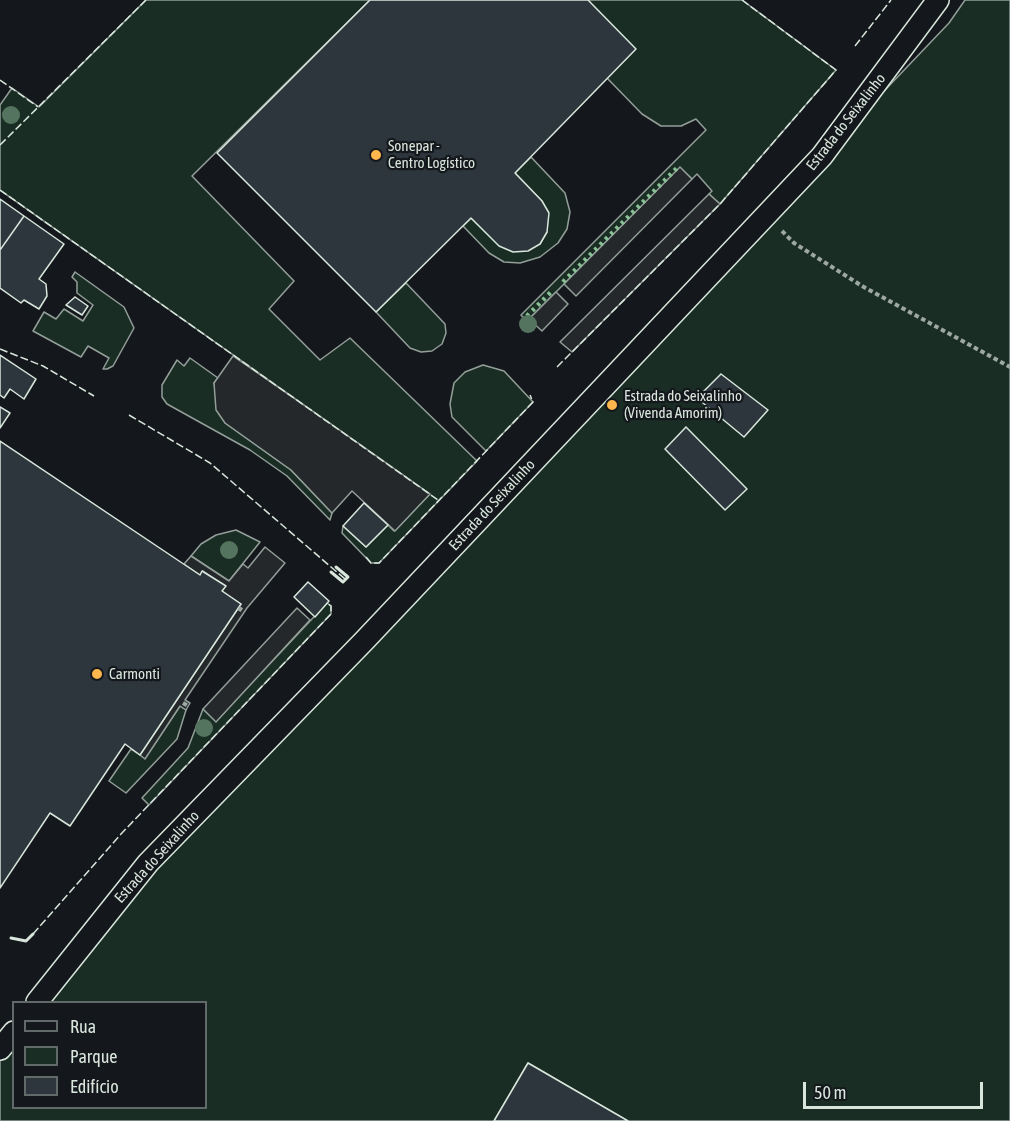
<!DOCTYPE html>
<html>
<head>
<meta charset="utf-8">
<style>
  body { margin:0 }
  #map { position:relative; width:1010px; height:1121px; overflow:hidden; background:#14181c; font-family:"Asap Condensed",sans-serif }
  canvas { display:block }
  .legend { position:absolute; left:12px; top:1001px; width:195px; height:108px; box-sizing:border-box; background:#14181c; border:2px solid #626a69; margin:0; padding:8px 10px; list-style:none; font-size:18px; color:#d8e6dc }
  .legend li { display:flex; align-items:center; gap:12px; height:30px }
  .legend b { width:30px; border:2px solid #626a69 }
  .scale { position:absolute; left:803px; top:1082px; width:180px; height:27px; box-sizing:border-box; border:3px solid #d8e6dc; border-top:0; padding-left:8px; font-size:18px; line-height:21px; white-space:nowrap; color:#d8e6dc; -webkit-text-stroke:4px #14181c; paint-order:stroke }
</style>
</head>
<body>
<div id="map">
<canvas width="1010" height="1121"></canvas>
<ul class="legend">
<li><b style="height:8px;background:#14181c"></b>Rua</li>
<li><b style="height:16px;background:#1a2d24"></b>Parque</li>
<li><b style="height:16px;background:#2c363c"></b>Edifício</li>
</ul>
<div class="scale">50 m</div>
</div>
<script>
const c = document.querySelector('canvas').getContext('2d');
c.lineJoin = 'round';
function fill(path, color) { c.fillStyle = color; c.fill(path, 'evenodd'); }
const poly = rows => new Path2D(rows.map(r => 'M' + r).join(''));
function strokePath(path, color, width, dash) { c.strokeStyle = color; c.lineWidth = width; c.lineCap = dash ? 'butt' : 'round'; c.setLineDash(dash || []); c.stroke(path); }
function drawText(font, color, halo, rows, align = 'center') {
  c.font = font + ' "Asap Condensed",sans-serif'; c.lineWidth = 4.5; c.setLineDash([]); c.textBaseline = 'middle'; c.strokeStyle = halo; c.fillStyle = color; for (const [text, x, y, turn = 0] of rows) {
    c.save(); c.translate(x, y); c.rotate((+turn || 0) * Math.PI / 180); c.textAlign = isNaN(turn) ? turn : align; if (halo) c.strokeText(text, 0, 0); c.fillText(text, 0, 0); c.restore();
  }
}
const green = poly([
  [146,0,370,0,192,176,294,281,269,309,320,360,350,338,477,461,379,563,371,563,342,533,343,526,366,547,388,525,394,531,430,494,0,190,0,105,12,88,39,107,146,0],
  [588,0,742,0,836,70,720,204,709,194,712,191,697,174,692,179,680,168,530,318,532,325,526,328,524,324,526,321,521,315,706,130,696,119,681,126,661,126,642,114,607,78,588,0],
  [965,0,1010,0,1010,1121,628,1121,528,1063,494,1121,0,1121,0,1049,13,1032,14,1108,206,1108,206,1002,37,1002,148,863,949,23,965,0],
  [531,157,565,193,570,212,567,229,558,243,540,257,520,263,504,262,489,253,463,226,471,218,499,245,540,244,547,232,548,213,542,201,515,173,531,157],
  [75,272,124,307,134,328,113,366,107,369,103,369,109,358,88,346,81,357,33,331,44,312,56,319,64,309,83,321,93,305,77,293,77,282,72,277,75,272],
  [406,283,445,324,446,333,442,344,432,351,421,352,410,348,376,312,406,283],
  [190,358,218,378,214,383,225,423,291,470,332,513,330,520,287,476,250,450,167,404,162,397,162,385,177,360,184,366,190,358],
  [483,365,504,371,533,402,486,451,452,417,450,404,454,383,465,372,483,365],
  [236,530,260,542,229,581,191,556,201,544,216,535,236,530],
  [327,603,331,606,331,614,149,805,142,798,188,748,203,709,216,721,327,603],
  [180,706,186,710,177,739,126,793,109,781,131,749,145,758,180,706]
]);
fill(green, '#1a2d24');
strokePath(green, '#939e99', 1.5);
const parking = poly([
  [680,167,692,179,576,296,564,284,680,167],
  [709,194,720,204,572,352,560,342,709,194],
  [556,292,568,304,542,331,529,319,556,292],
  [233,356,331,424,430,494,395,531,352,491,332,513,291,470,225,423,216,410,214,383,233,356],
  [265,547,285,563,247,608,185,700,190,703,186,710,180,706,145,759,140,755,241,604,222,591,225,586,203,571,200,575,184,564,191,556,229,581,243,564,248,568,265,547],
  [297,608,310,620,216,722,203,709,297,608]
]);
fill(parking, '#24282b');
strokePath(parking, '#939e99', 1.5);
const building = poly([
  [370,0,588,0,636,49,515,173,542,201,549,213,547,232,540,244,528,251,513,252,499,246,471,218,376,312,217,153,370,0],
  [0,199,24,216,0,250,0,199],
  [24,216,64,244,39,279,46,284,47,296,39,309,24,300,21,303,0,288,0,250,24,216],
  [75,297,88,306,82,315,66,305,75,297],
  [0,355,36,379,24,399,10,389,4,398,0,395,0,355],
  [721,374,768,410,744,437,697,398,721,374],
  [0,407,10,413,0,428,0,407],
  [686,427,747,489,725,510,665,449,686,427],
  [0,441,200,575,202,571,226,586,222,591,241,604,140,755,125,744,70,826,50,813,0,888,0,441],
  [364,503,388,525,366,547,343,526,364,503],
  [308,582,329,601,315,617,294,597,308,582],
  [528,1063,628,1121,494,1121,528,1063]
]);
fill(building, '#2c363c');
strokePath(building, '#d8e6dc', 1.5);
const street = poly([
  [37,1002,148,863,364,641,822,156,938,0],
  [0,1049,14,1032]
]);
strokePath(street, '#d8e6dc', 24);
strokePath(poly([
  [782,231,794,243,862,286,1010,367],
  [239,611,243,605],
  [183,703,188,706]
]), '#9da8a2', 4, [4.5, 3]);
strokePath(street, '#14181c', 21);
strokePath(poly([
  [563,282,679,166],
  [527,316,553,290]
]), '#8ac095', 4.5, [3, 4.5]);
strokePath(poly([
  [855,46,891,0],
  [0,80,38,107],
  [0,145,146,0],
  [0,190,438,500],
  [0,349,43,366,94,396],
  [557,367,720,204,836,70,742,0],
  [129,415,210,463,345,579],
  [366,557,371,563,379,563,533,402,530,395],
  [33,934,121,834,331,614,331,606,327,603]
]), '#d8e6dc', 1.5, [8, 3]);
strokePath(poly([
  [331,572,343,582,348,577,336,567],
  [11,938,26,941,33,934]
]), '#d8e6dc', 3);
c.fillStyle = '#55745f';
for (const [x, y] of [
  [11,115],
  [528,324],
  [229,550],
  [204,728]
]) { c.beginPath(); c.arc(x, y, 9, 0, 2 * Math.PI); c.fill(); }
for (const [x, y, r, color] of [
  [376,155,6,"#ffb74d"],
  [612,405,6,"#ffb74d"],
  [97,674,6,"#ffb74d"]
]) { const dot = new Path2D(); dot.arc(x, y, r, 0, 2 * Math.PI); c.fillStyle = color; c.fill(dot); strokePath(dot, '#14181c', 2); }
drawText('15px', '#d8e6dc', '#14181c', [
  ["Estrada do Seixalinho",846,122,-52],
  ["Estrada do Seixalinho",492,505,-47],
  ["Estrada do Seixalinho",157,857,-48]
]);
drawText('15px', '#d8e6dc', '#14181c', [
  ["Sonepar -",388,146],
  ["Centro Logístico",388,163],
  ["Estrada do Seixalinho",624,396],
  ["(Vivenda Amorim)",624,413],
  ["Carmonti",109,674]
], 'left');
</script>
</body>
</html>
